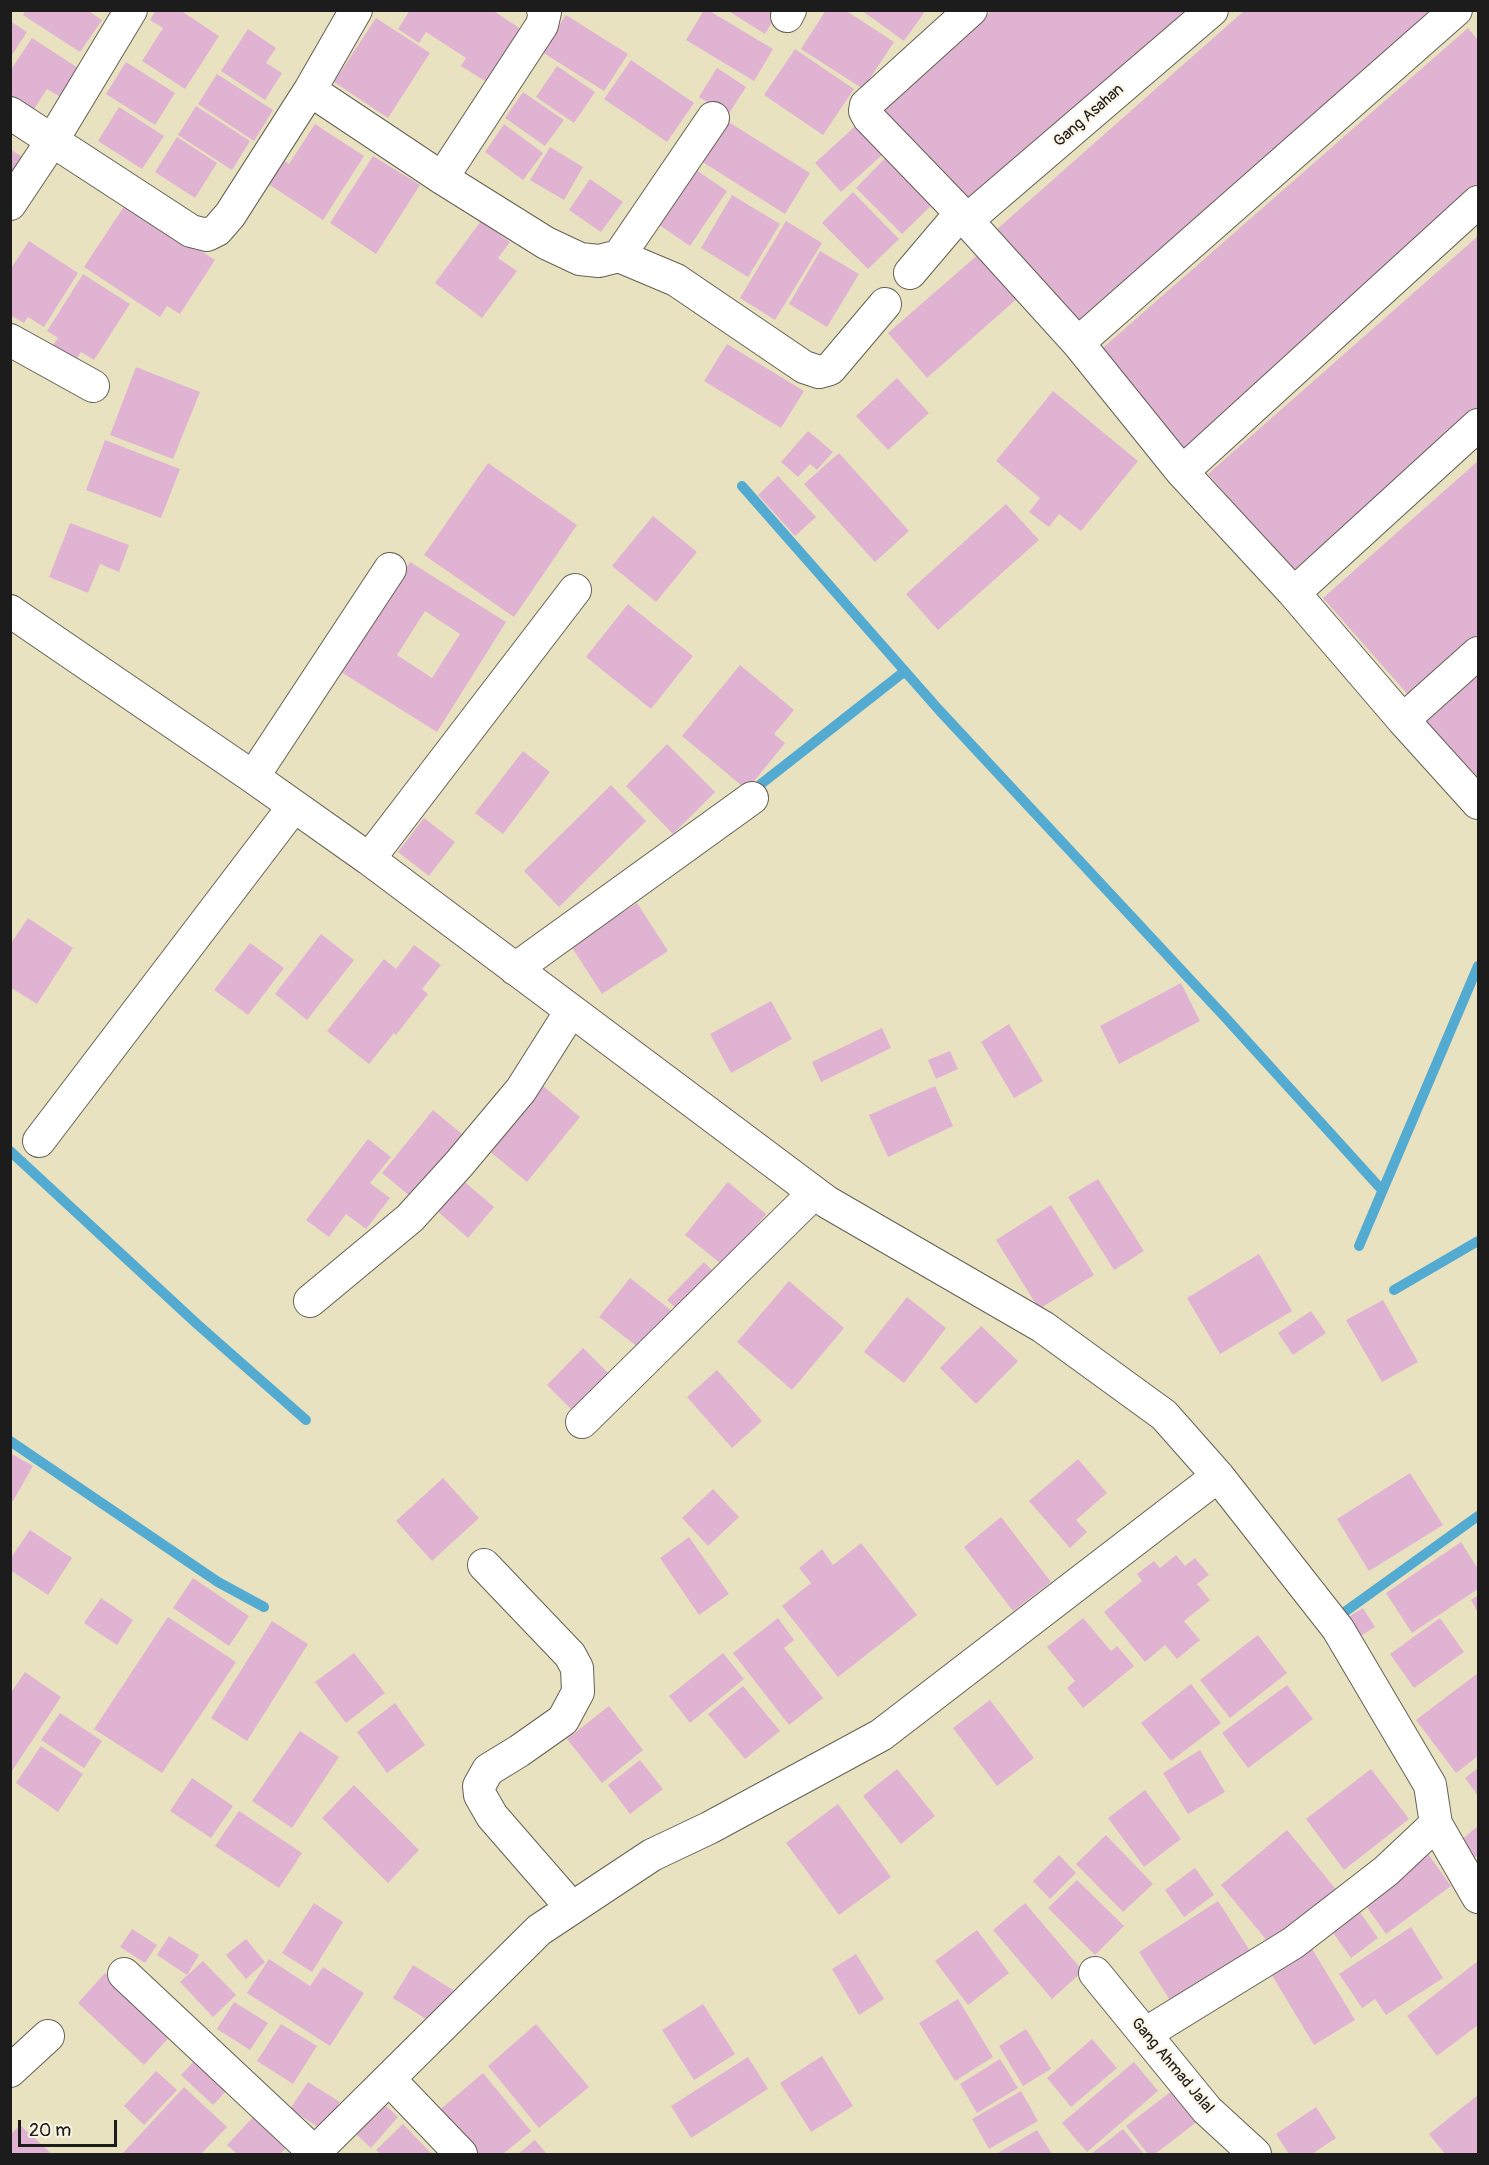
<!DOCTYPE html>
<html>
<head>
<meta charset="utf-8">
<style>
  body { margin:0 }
  #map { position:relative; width:1489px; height:2165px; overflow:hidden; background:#e9e2c0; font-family:Pangolin,sans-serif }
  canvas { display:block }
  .frame { position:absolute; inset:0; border:12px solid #1c1c1c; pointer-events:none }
  .scale { position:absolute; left:18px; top:2120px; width:99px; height:27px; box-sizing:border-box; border:3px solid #1c1c1c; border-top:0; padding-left:8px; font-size:18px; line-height:21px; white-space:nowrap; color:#1c1c1c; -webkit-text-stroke:4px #fcf5e5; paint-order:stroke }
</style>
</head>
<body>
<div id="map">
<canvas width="1489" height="2165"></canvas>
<div class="frame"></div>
<div class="scale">20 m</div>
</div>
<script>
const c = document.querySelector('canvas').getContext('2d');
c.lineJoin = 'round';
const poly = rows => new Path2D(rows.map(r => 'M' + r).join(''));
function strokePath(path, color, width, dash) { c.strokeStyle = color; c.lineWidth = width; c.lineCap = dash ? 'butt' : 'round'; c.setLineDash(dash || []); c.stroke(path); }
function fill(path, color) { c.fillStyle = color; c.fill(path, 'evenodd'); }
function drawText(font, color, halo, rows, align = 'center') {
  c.font = font + ' Pangolin,sans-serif'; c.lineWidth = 4.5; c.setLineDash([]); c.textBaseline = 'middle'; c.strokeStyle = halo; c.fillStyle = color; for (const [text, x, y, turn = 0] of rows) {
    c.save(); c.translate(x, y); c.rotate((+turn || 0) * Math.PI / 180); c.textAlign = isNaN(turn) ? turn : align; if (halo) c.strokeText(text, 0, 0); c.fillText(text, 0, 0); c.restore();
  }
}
strokePath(poly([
  [742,486,939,710,1224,1016,1382,1190],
  [761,784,905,671],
  [10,1151,197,1324,306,1420],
  [1359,1246,1478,966],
  [1394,1290,1478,1241],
  [10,1441,218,1582,264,1607],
  [1339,1616,1478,1516]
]), '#54abd1', 10);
fill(poly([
  [26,10,87,10,102,20,80,52,23,15],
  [156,10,180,10,219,36,185,89,142,61,163,28,150,20],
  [410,10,492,10,527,33,493,86,461,66,466,58,426,32,419,43,398,29],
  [704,10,708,10,773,49,754,81,686,40],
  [727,10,779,10,765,34],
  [826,10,845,10,894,42,863,89,801,49],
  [861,10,926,10,904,41],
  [993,10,1190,10,968,206,882,108],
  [1245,10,1443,10,1082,328,996,230],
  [566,15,628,54,604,91,542,52],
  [376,18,430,53,388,118,334,82],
  [10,21,27,32,10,58],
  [1468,28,1478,40,1478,192,1184,451,1097,353],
  [248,29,276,48,266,63,282,73,265,100,221,71],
  [32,38,81,70,62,98,47,89,34,109,10,94,10,71],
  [795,49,854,89,823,135,764,95],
  [631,60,694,103,667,142,604,99],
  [126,62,175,93,155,125,106,94],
  [557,66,595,92,574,123,536,97],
  [717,68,746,87,728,115,699,97],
  [217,74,273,110,254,141,198,104],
  [523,92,564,120,545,146,505,118],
  [196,106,250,141,232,170,178,135],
  [119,107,164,136,142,169,98,141],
  [864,118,891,147,841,192,815,163],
  [727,121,810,173,785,214,701,161],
  [315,124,364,156,323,220,264,181,279,157,289,164],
  [504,124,543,153,523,180,485,152],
  [177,137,217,163,195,198,155,172],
  [550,147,583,167,564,200,530,180],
  [10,149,24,158,10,178],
  [891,152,938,199,902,234,856,188],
  [373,156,420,185,376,254,330,223],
  [689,165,727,191,690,246,652,220],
  [590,179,623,202,601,232,569,210],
  [853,192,899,239,868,269,822,223],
  [732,195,780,224,748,277,701,248],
  [127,202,215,260,180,314,167,306,160,317,84,267],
  [481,221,510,242,498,258,517,271,482,318,435,283],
  [786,221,822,243,775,320,740,298],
  [1478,236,1478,410,1294,572,1208,474],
  [29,241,78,273,44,327,28,317,24,323,10,315,10,270],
  [820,251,859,274,827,327,789,304],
  [981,252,1019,297,927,378,888,333],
  [83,274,130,304,94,360,81,352,76,360,53,345,58,338,47,331],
  [727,344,804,391,781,428,704,381],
  [136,367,200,392,173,459,110,435],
  [897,378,929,413,888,450,856,416],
  [1053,391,1138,461,1081,531,1059,514,1049,527,1029,512,1040,498,996,461],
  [808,431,833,452,817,470,810,464,798,477,781,462],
  [105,440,180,469,161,518,86,490],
  [839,453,909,531,875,562,804,484],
  [1478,461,1478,634,1409,696,1323,598],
  [488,463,577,525,514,617,424,555],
  [778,476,816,517,795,536,758,495],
  [1006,504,1039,540,938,630,906,594],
  [653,516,697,552,656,602,612,566],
  [70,523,129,545,119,572,100,564,88,593,49,577],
  [410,562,506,622,437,732,341,672],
  [425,611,460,634,432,678,397,655],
  [628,604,693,656,651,709,586,657],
  [740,665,794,710,774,734,785,743,747,790,682,736],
  [1478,673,1478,786,1422,722],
  [667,744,715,792,673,834,626,786],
  [523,751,550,772,503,834,475,813],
  [611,785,646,821,559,907,524,871],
  [424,818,455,842,429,876,398,852],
  [637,903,668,951,602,994,571,946],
  [28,918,73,948,37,1004,10,987,10,945],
  [321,934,354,960,307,1020,275,994],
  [250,943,284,968,248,1015,214,990],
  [414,945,441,965,422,989,428,994,396,1035,394,1033,369,1064,327,1031,384,959,396,969],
  [1181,983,1200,1021,1119,1064,1100,1026],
  [771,1001,792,1039,731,1073,710,1034],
  [1009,1024,1043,1081,1014,1098,981,1042],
  [882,1028,891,1048,821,1082,812,1062],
  [950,1051,958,1069,936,1079,928,1060],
  [542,1085,580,1117,527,1182,488,1150],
  [935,1086,953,1126,888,1157,869,1115],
  [433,1110,468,1139,417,1202,382,1173],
  [368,1139,391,1157,370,1183,390,1198,366,1229,346,1214,329,1237,306,1220],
  [460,1178,494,1207,468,1238,435,1209],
  [1098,1179,1144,1251,1114,1270,1068,1197],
  [728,1182,766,1214,724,1266,685,1235],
  [1051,1205,1094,1275,1039,1309,996,1240],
  [1259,1254,1292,1311,1220,1354,1187,1298],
  [704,1262,718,1276,682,1314,667,1300],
  [630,1278,673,1312,643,1351,599,1317],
  [789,1281,844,1328,792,1390,737,1342],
  [907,1297,946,1328,904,1383,864,1352],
  [1383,1300,1418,1362,1382,1382,1346,1320],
  [1311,1311,1326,1333,1293,1355,1278,1333],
  [981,1326,1018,1361,976,1404,940,1368],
  [583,1348,616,1381,580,1418,547,1385],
  [717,1370,762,1421,732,1448,687,1397],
  [10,1453,33,1466,13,1501,10,1500],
  [1078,1459,1107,1493,1076,1520,1087,1532,1070,1548,1029,1501],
  [1410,1473,1443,1525,1369,1571,1337,1519],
  [443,1478,479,1518,432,1561,396,1521],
  [713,1489,739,1517,708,1546,682,1518],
  [1001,1517,1051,1582,1013,1611,964,1547],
  [30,1530,72,1558,48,1595,10,1570,10,1559],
  [689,1537,729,1594,699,1615,660,1558],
  [1461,1542,1478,1569,1478,1589,1412,1633,1386,1593],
  [861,1543,917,1615,838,1677,782,1606,811,1583,799,1568,822,1549,833,1565],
  [1176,1555,1185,1566,1195,1558,1209,1575,1197,1584,1210,1600,1184,1621,1200,1640,1177,1659,1165,1645,1145,1662,1104,1612,1142,1581,1137,1574,1154,1561,1160,1568],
  [193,1578,249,1616,229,1646,173,1608],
  [1478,1595,1478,1613,1471,1600],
  [101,1598,133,1620,117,1645,84,1623],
  [1363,1608,1375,1627,1354,1640,1342,1621],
  [168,1617,236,1662,162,1773,94,1729],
  [778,1618,794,1640,784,1648,823,1698,789,1725,733,1653],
  [1083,1618,1111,1651,1117,1646,1134,1666,1083,1708,1067,1688,1075,1681,1047,1647],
  [1440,1618,1464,1652,1414,1688,1390,1654],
  [272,1621,308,1644,247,1741,211,1718],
  [1258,1635,1287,1673,1230,1718,1200,1680],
  [354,1653,385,1693,346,1723,315,1682],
  [723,1653,744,1679,690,1723,669,1696],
  [25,1672,61,1697,10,1774,10,1694],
  [1478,1673,1478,1756,1456,1773,1416,1720],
  [1191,1684,1221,1723,1171,1761,1141,1723],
  [1287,1685,1313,1719,1248,1768,1222,1733],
  [743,1686,780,1731,745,1759,708,1714],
  [990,1700,1034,1758,997,1786,953,1728],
  [395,1703,425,1745,387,1773,357,1732],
  [609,1706,643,1750,602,1783,567,1739],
  [60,1713,102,1741,84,1768,41,1740],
  [300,1731,339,1757,292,1828,252,1801],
  [41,1746,83,1774,58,1812,16,1783],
  [1200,1750,1225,1792,1188,1814,1163,1773],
  [640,1760,663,1789,630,1814,608,1785],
  [1478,1768,1478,1796,1465,1778],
  [897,1769,935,1816,901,1844,863,1796],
  [1371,1769,1409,1819,1344,1870,1306,1819],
  [192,1778,233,1806,211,1838,170,1811],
  [354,1785,419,1850,388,1883,322,1818],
  [1145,1790,1181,1839,1144,1867,1108,1818],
  [838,1804,891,1877,839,1915,786,1843],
  [239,1811,302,1853,279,1888,215,1846],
  [1478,1826,1478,1855,1474,1858,1460,1841],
  [1287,1830,1339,1893,1273,1948,1221,1885],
  [1106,1835,1153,1884,1123,1912,1076,1864],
  [1426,1851,1451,1886,1386,1934,1361,1899],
  [1059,1855,1076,1873,1050,1899,1033,1881],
  [1195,1868,1214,1895,1184,1917,1165,1890],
  [1077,1880,1124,1926,1095,1955,1048,1908],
  [1218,1901,1254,1957,1175,2008,1139,1952],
  [314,1903,343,1922,312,1972,282,1953],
  [1025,1903,1083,1971,1052,1999,993,1930],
  [1357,1908,1378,1938,1351,1958,1329,1927],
  [1411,1927,1443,1978,1386,2015,1375,1999,1362,2008,1339,1974],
  [132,1929,157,1945,145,1963,120,1947],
  [977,1930,1009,1973,968,2005,935,1961],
  [169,1936,199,1955,187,1975,157,1955],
  [246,1939,265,1962,246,1979,226,1955],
  [1311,1947,1355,2020,1314,2045,1270,1972],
  [856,1954,884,1999,859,2015,832,1969],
  [269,1959,310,1986,323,1967,364,1993,330,2046,247,1993],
  [203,1961,236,1995,213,2017,180,1982],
  [1478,1961,1478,2025,1437,2056,1407,2016],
  [413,1965,458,1993,437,2026,393,1998],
  [105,1973,171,2035,144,2065,78,2003],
  [958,1999,993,2057,955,2081,919,2023],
  [234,2002,268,2023,250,2050,217,2029],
  [703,2004,735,2054,694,2080,662,2030],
  [281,2024,317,2046,293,2084,257,2061],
  [536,2024,589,2087,539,2128,488,2066],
  [1026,2029,1051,2069,1023,2086,999,2046],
  [1092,2039,1117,2068,1071,2107,1047,2078],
  [199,2056,231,2086,213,2105,181,2075],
  [822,2056,853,2106,811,2132,780,2083],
  [748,2057,768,2089,691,2138,671,2106],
  [1000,2059,1018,2088,977,2113,960,2084],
  [1134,2062,1158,2091,1087,2152,1062,2123],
  [156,2071,177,2090,144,2125,124,2106],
  [483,2073,531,2131,503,2154,470,2154,436,2113],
  [308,2082,340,2102,323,2130,290,2109],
  [184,2087,227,2127,201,2154,122,2154],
  [1173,2090,1198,2121,1155,2154,1148,2154,1126,2126],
  [1021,2091,1038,2121,989,2149,972,2119],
  [1478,2095,1478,2154,1445,2154,1429,2134],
  [381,2101,398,2117,371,2148,354,2132],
  [1316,2107,1336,2138,1312,2154,1289,2154,1276,2134],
  [256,2114,289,2145,280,2154,237,2154,227,2145],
  [403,2124,432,2154,380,2154,376,2150],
  [20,2125,52,2154,10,2154,10,2135],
  [1123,2129,1144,2154,1091,2154],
  [1037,2130,1052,2154,996,2154],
  [535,2140,547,2154,518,2154]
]), '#e1b3d2');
const minor = poly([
  [971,10,866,105,865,111,869,118,951,203,1078,343,1182,472,1294,593,1403,720,1478,803],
  [787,16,790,10],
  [310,90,442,178,546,243,580,259,599,261,619,256,676,280,804,367,819,372,830,369,885,304],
  [10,113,191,231,207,235,217,230,230,215,310,90,356,10],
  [442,178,542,25,545,12,543,10],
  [10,204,52,141,131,10],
  [966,221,1212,10],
  [619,256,713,118],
  [910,273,960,214],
  [10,340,93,386],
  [1078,343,1456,10],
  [1182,472,1478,202],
  [1294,593,1478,425],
  [10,611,253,777,369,859,827,1202,1043,1327,1164,1415,1218,1476,1338,1629,1430,1785,1436,1824,1478,1897],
  [1403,720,1478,653],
  [253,777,390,569],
  [369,859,575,590],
  [515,969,752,798],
  [39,1141,294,806],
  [310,1301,410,1218,459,1164,521,1090,571,1011],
  [582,1422,814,1193],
  [484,1565,570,1655,577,1668,578,1692,563,1720,519,1751,488,1770,479,1786,480,1795,492,1816,572,1908],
  [1095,1973,1207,2110,1255,2154],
  [124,1974,315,2153],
  [1145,2034,1293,1943,1386,1871,1436,1824],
  [10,2071,48,2036],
  [389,2079,461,2154],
  [313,2154,539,1930,652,1855,709,1828,881,1735,1218,1476]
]);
strokePath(minor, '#646155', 34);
strokePath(minor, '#fff', 32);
drawText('16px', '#1c1c1c', '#fcf5e5', [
  ["Gang Asahan",1089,116,-41],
  ["Gang Ahmad Jalal",1172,2066,50]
]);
</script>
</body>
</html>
